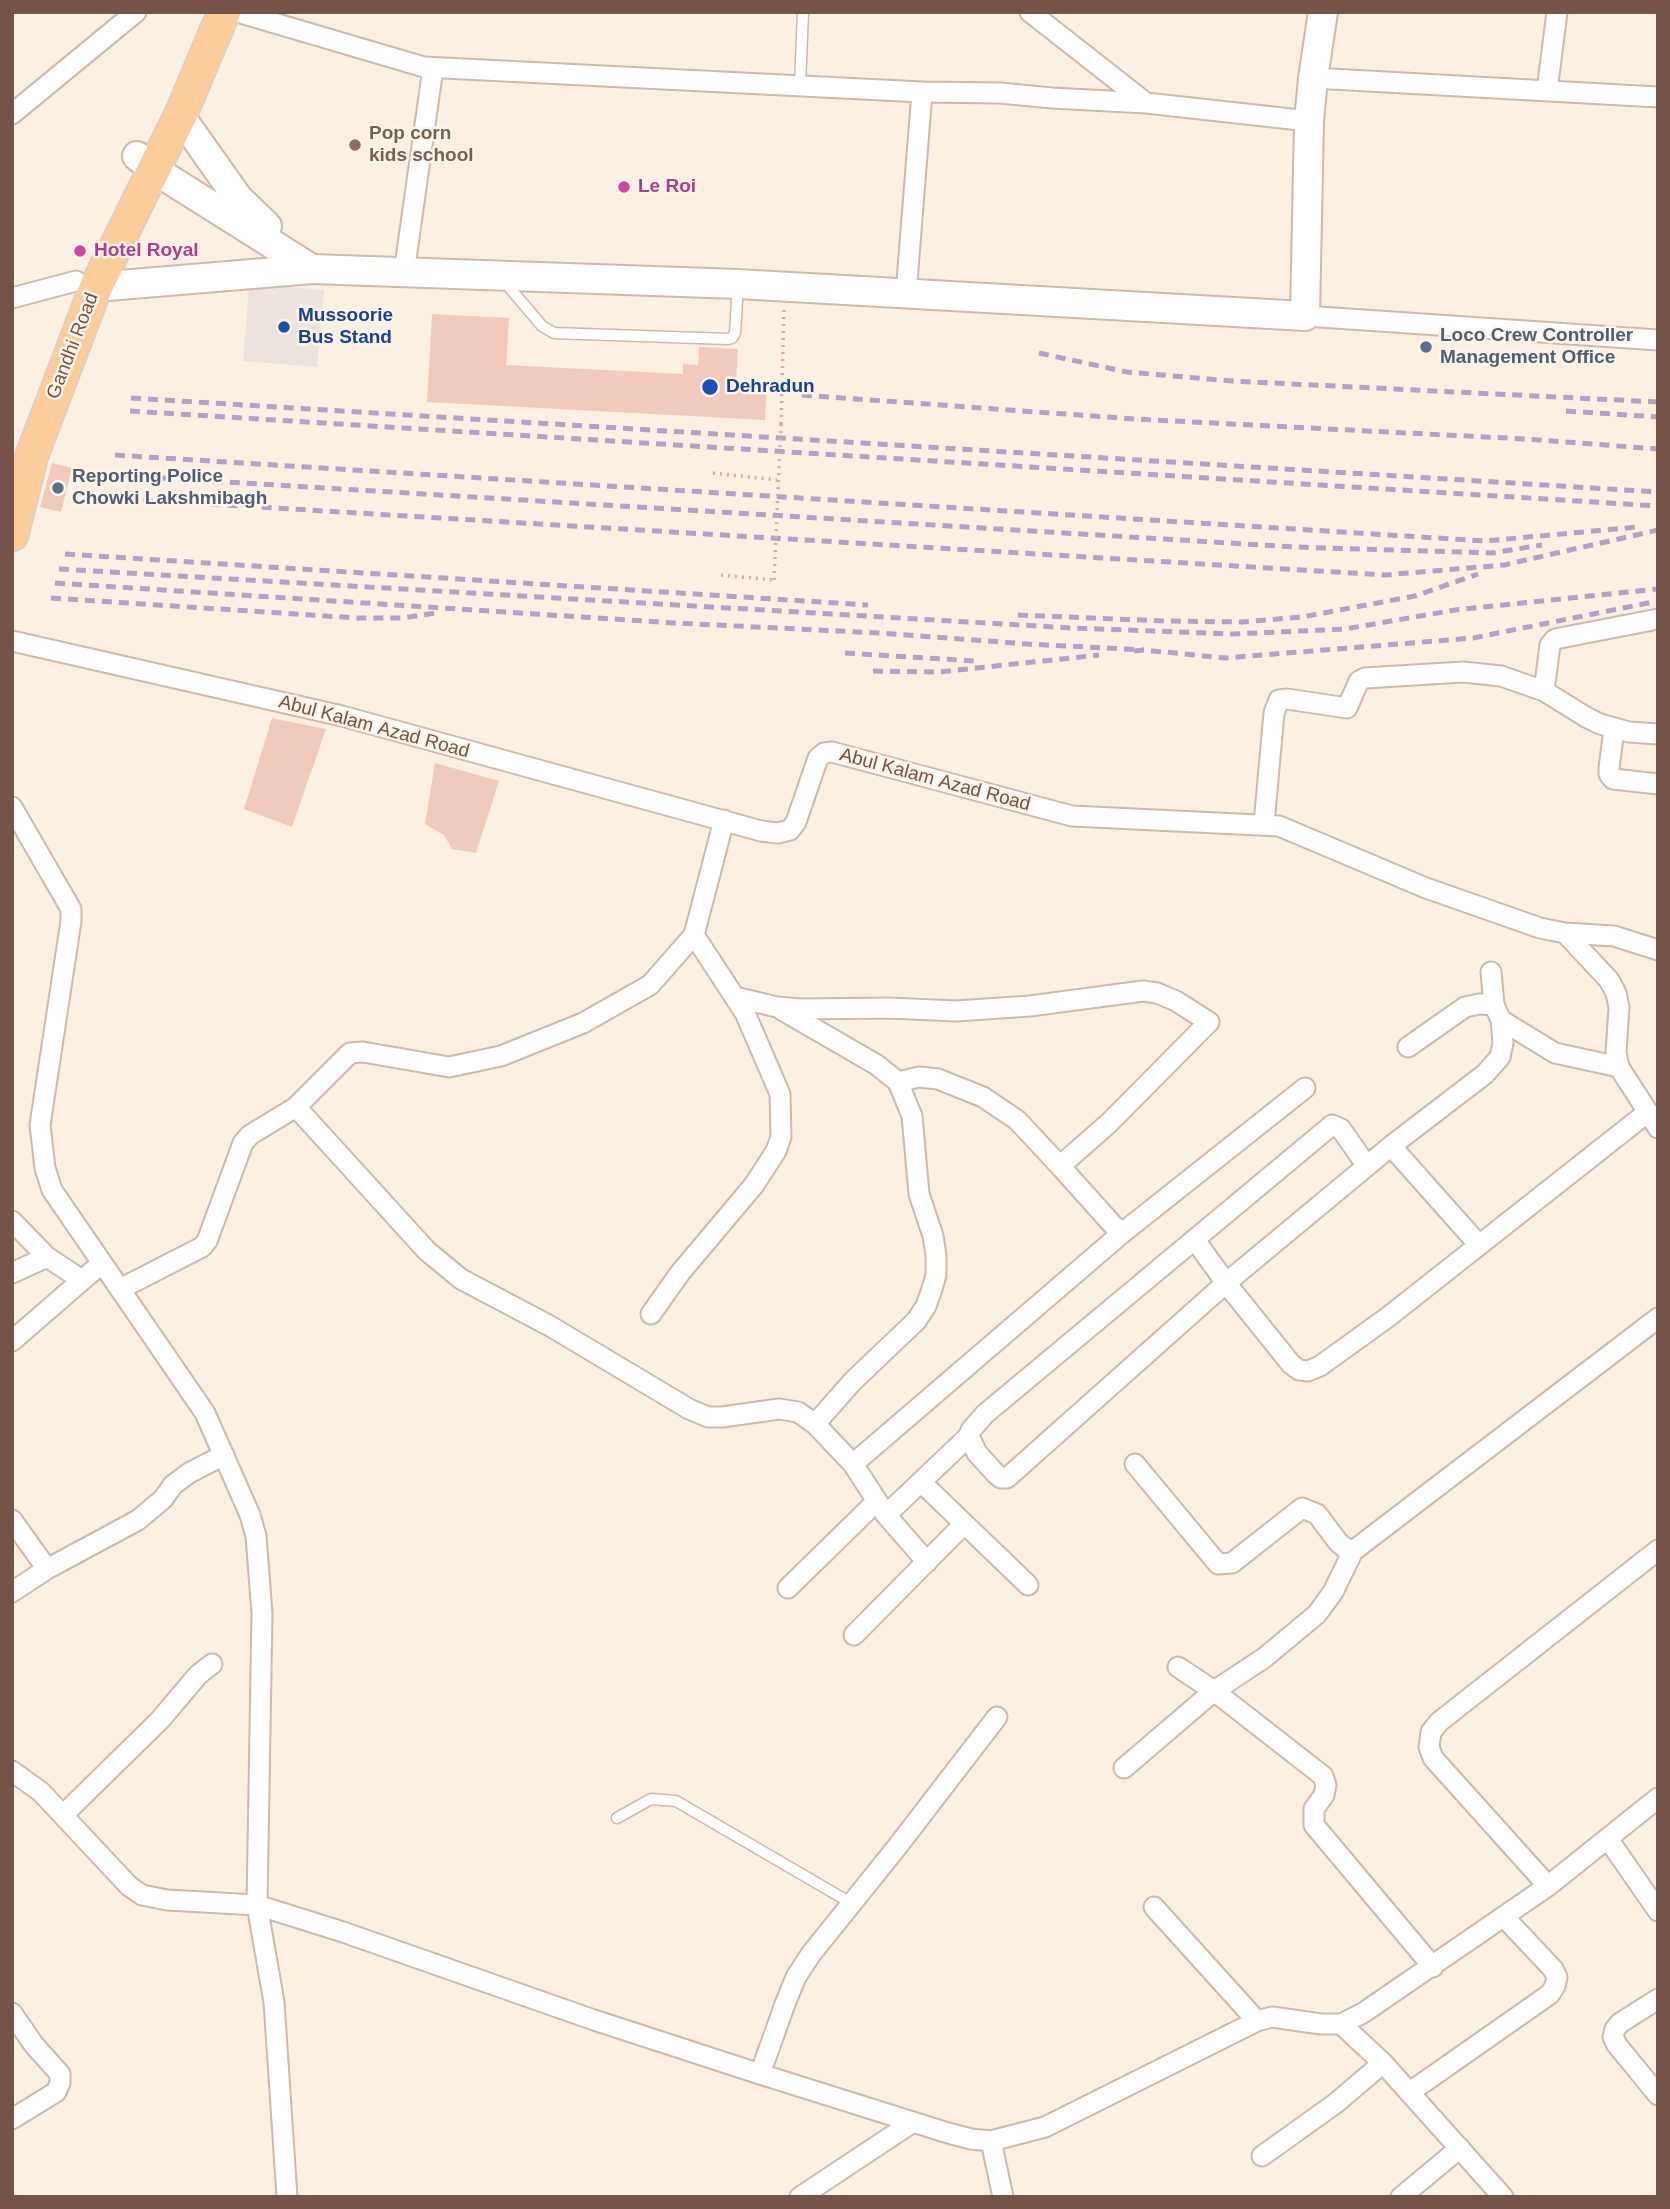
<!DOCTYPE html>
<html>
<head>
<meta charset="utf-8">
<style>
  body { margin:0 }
  #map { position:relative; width:1670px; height:2209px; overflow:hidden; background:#fcf0e3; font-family:Helvetica,sans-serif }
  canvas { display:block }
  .frame { position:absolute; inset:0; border:14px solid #755349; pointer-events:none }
</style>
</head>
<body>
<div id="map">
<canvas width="1670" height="2209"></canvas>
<div class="frame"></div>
</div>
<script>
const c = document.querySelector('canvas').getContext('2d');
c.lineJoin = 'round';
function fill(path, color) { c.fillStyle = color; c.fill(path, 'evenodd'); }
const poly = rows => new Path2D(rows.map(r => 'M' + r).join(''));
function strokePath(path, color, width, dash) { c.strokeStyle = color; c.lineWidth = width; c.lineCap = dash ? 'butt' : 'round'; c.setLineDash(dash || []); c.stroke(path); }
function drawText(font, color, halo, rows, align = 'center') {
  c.font = font + ' Helvetica,sans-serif'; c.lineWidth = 5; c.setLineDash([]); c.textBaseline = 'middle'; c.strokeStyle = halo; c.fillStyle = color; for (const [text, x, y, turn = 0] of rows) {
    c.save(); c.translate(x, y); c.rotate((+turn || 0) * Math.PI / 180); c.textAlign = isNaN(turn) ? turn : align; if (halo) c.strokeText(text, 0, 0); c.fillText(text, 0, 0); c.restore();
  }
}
fill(poly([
  [249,284,324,290,317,367,243,361]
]), '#ece3de');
fill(poly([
  [432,314,509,318,506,365,683,374,683,364,698,365,699,347,738,349,736,383,767,385,765,420,427,402],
  [52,463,72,468,61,512,40,507],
  [272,718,326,729,292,827,244,809],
  [435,763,499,781,476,853,452,849,444,835,425,824]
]), '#f2cabb');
const lane = poly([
  [800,86,803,12],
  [503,280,542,326,554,333,728,339,732,338,735,333,738,285],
  [617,1818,651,1799,676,1801,851,1903]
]);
const street = poly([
  [237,12,424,67,922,92,1000,93,1052,98,1146,103,1309,121],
  [1030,12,1146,103],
  [1313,78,1658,97],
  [1547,91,1557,12],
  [12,114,136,12],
  [404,273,433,68],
  [906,294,922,92],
  [12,298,76,281],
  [1305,316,1658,340],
  [12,641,342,716,761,831,778,833,790,830,796,822,818,758,824,753,832,752,1072,816,1279,826,1426,888,1540,928,1565,933,1614,936,1658,950],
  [1544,691,1586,717,1600,724,1629,732,1658,734],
  [1614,729,1609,768,1609,774,1613,779,1658,784],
  [12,807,71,909,71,921,40,1125,45,1168,52,1190,205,1413,250,1515,256,1536,262,1613,257,1905,274,2002,287,2197],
  [1264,824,1274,713,1279,700,1287,699,1347,708,1359,681,1365,678,1463,672,1501,676,1544,691,1550,645,1555,639,1658,619],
  [1565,933,1609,980,1616,993,1619,1007,1616,1053,1619,1067,1658,1128],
  [735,997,777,1007,802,1009,889,1008,956,1011,1030,1006,1143,991,1157,993,1176,1001,1209,1022,1109,1123,1060,1166,1017,1120,983,1097,938,1079,919,1077,898,1082],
  [782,1010,877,1065,898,1082,912,1116,919,1194,933,1236,936,1255,936,1275,932,1289,926,1306,916,1321,853,1381,815,1424],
  [1501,1020,1555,1053,1619,1067],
  [1408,1047,1465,1007,1479,1004,1494,1005],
  [296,1107,427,1251,461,1279,550,1326,689,1409,708,1417,722,1417,779,1409,798,1412,815,1424,853,1464,886,1515,969,1436],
  [1391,1146,1479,1245],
  [1060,1166,1121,1234],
  [1367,1166,1341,1129,1332,1125,985,1414,971,1430,969,1436,977,1453,997,1475,1001,1478,1007,1478,1226,1283,1367,1166,1391,1146,1485,1074,1500,1057,1503,1043,1501,1020,1494,1005,1491,972],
  [12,1221,47,1257],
  [1195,1240,1226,1283,1291,1364,1299,1370,1308,1371,1320,1366,1388,1317,1648,1112],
  [12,1273,47,1257,82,1280],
  [120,1289,202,1247,207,1241,243,1143,250,1135,296,1107,350,1053,363,1052,449,1067,501,1056,583,1023,650,985,694,935,724,820],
  [651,1314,680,1273,754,1185,776,1151,781,1137,780,1094,745,1013,694,935],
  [12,1341,102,1263],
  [853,1464,1121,1234,1305,1088],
  [1135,1464,1218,1564,1232,1563,1302,1508,1317,1514,1338,1542,1345,1548,1353,1551,1658,1318],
  [921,1482,1028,1585],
  [886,1515,927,1562],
  [12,1520,47,1569],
  [788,1588,877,1501],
  [12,1592,47,1569,138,1520,163,1499,173,1485,189,1473,224,1455],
  [854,1635,964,1524],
  [1178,1667,1214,1691,1323,1776,1326,1785,1324,1795,1314,1809,1314,1825,1433,1967],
  [1124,1768,1214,1691,1264,1658,1317,1614,1333,1592,1353,1551],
  [12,1771,41,1792,129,1886,142,1895,167,1900,257,1905,343,1932,594,2020,760,2074,948,2133,971,2139,991,2141,1045,2127,1257,2021,1272,2017,1321,2024,1341,2024,1363,2013,1548,1886,1658,1798],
  [63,1815,160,1720,198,1675,212,1664],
  [1608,1839,1658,1911],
  [1548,1886,1433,1758,1429,1747,1431,1732,1439,1722,1658,1550],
  [1154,1907,1257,2021],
  [1658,1999,1620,2023,1615,2029,1613,2037,1617,2045,1658,2095],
  [12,2013,34,2045,60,2074,60,2083,56,2092,12,2119],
  [1341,2024,1383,2063,1503,2197],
  [760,2074,785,2004,796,1977,811,1954,897,1847,997,1717],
  [1410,2092,1550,1994,1555,1986,1557,1977,1553,1969,1504,1917],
  [991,2141,1003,2197],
  [1262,2156,1336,2103,1383,2063],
  [800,2197,913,2122],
  [1401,2197,1460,2148]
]);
const secondary = poly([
  [180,116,238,198,267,226],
  [137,156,153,169,312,269],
  [96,287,312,269,738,284,1305,316,1309,121,1313,78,1323,12]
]);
const primary = poly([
  [12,535,32,455,96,287,180,116,224,12]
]);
strokePath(lane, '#d0b8ad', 13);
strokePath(street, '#d0b8ad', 23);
strokePath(secondary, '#d3b7aa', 32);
strokePath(primary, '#d8cfcc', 35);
strokePath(poly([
  [781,424,784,310],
  [713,473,777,480],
  [721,575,774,580]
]), '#d7ad9e', 3.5, [2, 5]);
strokePath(lane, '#fff', 10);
strokePath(street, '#fff', 19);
strokePath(secondary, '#fff', 28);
strokePath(primary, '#fccc9b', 32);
strokePath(poly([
  [1039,353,1127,372,1232,381,1658,402],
  [802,395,1134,419,1525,439,1658,449],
  [131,398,1658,492],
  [130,411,1658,506],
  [1566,411,1658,417],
  [115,455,1485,541,1637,527],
  [128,476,1295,547,1492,553,1542,545],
  [109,498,1385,575,1504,565,1658,530],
  [65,554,868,605],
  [59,569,1072,628,1233,634,1345,629,1455,610,1658,589],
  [55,583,675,623,879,633,1027,644,1144,650],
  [51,598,357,618,403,618,435,613],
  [1018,615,1165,621,1242,622,1302,617,1415,596,1478,574],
  [1134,651,1144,650,1225,658,1473,638,1658,601],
  [845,653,975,661],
  [873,671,939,672,1099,655]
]), '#b1a2c6', 5, [10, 7]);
strokePath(poly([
  [774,580,781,424]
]), '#d7ad9e', 3.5, [2, 5]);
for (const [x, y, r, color] of [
  [355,145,7,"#8d6e63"],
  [624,187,7,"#d1479c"],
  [80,251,7,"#d1479c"],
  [284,327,7,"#1a4fb4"],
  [1426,347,7,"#5c6f8a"],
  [710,387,9,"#1a4fb4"],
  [58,488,7,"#5c6f8a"]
]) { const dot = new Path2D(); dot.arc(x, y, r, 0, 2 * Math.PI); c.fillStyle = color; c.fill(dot); strokePath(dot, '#fff4ea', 2.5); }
drawText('bold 19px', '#785e54', '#fff4ea', [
  ["Pop corn",369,134],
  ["kids school",369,156]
], 'left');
drawText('bold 19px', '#b23c85', '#fff4ea', [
  ["Le Roi",638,187],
  ["Hotel Royal",94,251]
], 'left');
drawText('bold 19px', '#164399', '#fff4ea', [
  ["Mussoorie",298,316],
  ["Bus Stand",298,338],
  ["Dehradun",726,387]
], 'left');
drawText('bold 19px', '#4e5e75', '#fff4ea', [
  ["Loco Crew Controller",1440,336],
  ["Management Office",1440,358],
  ["Reporting Police",72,477],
  ["Chowki Lakshmibagh",72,499]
], 'left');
drawText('19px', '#755349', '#fff4ea', [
  ["Gandhi Road",73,346,-69],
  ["Abul Kalam Azad Road",374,727,15],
  ["Abul Kalam Azad Road",935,780,15]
]);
</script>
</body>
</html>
